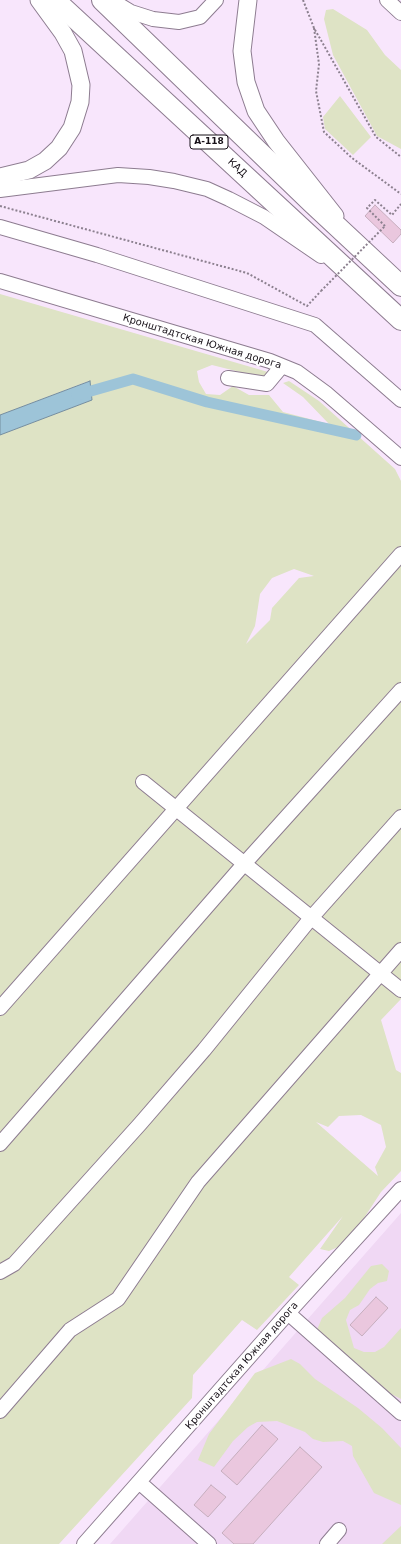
<!DOCTYPE html>
<html>
<head>
<meta charset="utf-8">
<style>
  body { margin:0 }
  canvas { display:block; background:#f8e6fc }
</style>
</head>
<body>
<canvas width="401" height="1544"></canvas>
<script>
const c = document.querySelector('canvas').getContext('2d');
c.lineJoin = 'round';
function fill(path, color) { c.fillStyle = color; c.fill(path, 'evenodd'); }
const poly = rows => new Path2D(rows.map(r => 'M' + r).join(''));
function strokePath(path, color, width, dash) { c.strokeStyle = color; c.lineWidth = width; c.lineCap = dash ? 'butt' : 'round'; c.setLineDash(dash || []); c.stroke(path); }
function drawText(font, color, halo, rows, align = 'center') {
  c.font = font + ' "DejaVu Sans",sans-serif'; c.lineWidth = 4; c.setLineDash([]); c.textBaseline = 'middle'; c.strokeStyle = halo; c.fillStyle = color; for (const [text, x, y, turn = 0] of rows) {
    c.save(); c.translate(x, y); c.rotate((+turn || 0) * Math.PI / 180); c.textAlign = isNaN(turn) ? turn : align; if (halo) c.strokeText(text, 0, 0); c.fillText(text, 0, 0); c.restore();
  }
}
fill(poly([
  [401,1213,401,1544,110,1544]
]), '#f0d8f4');
fill(poly([
  [333,9,367,30,385,55,401,70,401,149,377,136,333,55,324,19,326,10],
  [340,96,371,137,353,155,325,129,323,117],
  [0,294,268,372,264,378,212,365,197,371,199,382,206,394,220,395,233,386,249,395,269,395,283,412,329,424,303,397,283,383,289,381,319,401,395,469,401,481,401,999,381,1020,396,1070,401,1073,401,1171,381,1192,353,1235,338,1247,329,1251,320,1249,343,1216,289,1277,299,1285,257,1330,242,1320,193,1375,192,1398,59,1544,0,1544,0,435,92,400,89,381,0,415],
  [294,569,314,576,299,578,272,608,270,620,246,644,255,626,260,594,272,578],
  [361,1115,381,1125,386,1147,375,1167,378,1176,316,1122,328,1127,339,1116],
  [382,1264,389,1271,387,1281,378,1283,370,1289,359,1305,350,1310,346,1320,354,1348,364,1352,375,1352,384,1347,401,1328,401,1399,389,1393,316,1332,322,1318,345,1298,371,1266],
  [291,1359,300,1364,315,1379,358,1408,382,1428,401,1448,401,1505,374,1493,353,1456,352,1446,343,1441,323,1442,313,1439,305,1432,277,1421,257,1422,248,1427,233,1441,214,1467,198,1460,209,1434,255,1373],
  [401,1526,401,1544,382,1544]
]), '#dee3c5');
const water = poly([
  [90,381,92,400,0,435,0,415,90,381]
]);
fill(water, '#9dc4d8');
strokePath(water, '#758e9e', 1);
strokePath(poly([
  [77,395,133,379,207,402,356,435]
]), '#9dc4d8', 11);
const building = poly([
  [375,205,401,230,401,234,393,243,365,216,375,205],
  [376,1297,388,1308,362,1336,350,1325,376,1297],
  [262,1425,278,1439,237,1485,221,1471,262,1425],
  [300,1447,322,1467,253,1544,234,1544,222,1533,300,1447],
  [211,1485,226,1497,208,1517,194,1505,211,1485]
]);
fill(building, '#eac7de');
strokePath(building, '#c6aebe', 1);
const minor = poly([
  [111,0,131,12,153,19,179,22,200,17,216,0],
  [387,0,401,13],
  [0,190,118,175,149,177,174,181,207,189,229,199,264,217,321,256],
  [0,227,97,255,315,325,401,400],
  [0,281,270,361,297,372,327,394,401,458],
  [228,378,267,384,282,366],
  [143,782,401,990],
  [0,1008,401,554],
  [0,1144,244,864,401,690],
  [0,1272,14,1264,140,1124,204,1050,311,918,401,817],
  [288,1313,401,1413],
  [0,1411,70,1330,118,1299,198,1182,401,950],
  [139,1482,209,1544],
  [84,1544,288,1313,401,1189],
  [327,1544,339,1530]
]);
const major = poly([
  [248,0,242,51,246,82,256,111,276,141,335,216],
  [0,177,29,170,45,161,59,148,72,128,80,102,81,85,73,51,63,33,39,0]
]);
const highway = poly([
  [55,0,401,320],
  [102,0,311,202,401,286]
]);
strokePath(minor, '#8d7c90', 16);
strokePath(major, '#8d7c90', 19);
strokePath(highway, '#8d7c90', 22);
strokePath(poly([
  [303,0,314,28,376,137,401,157],
  [314,28,319,64,316,91,324,132,352,158,401,194],
  [0,206,247,273,307,306,321,291],
  [385,226,367,208,375,200,392,215,401,204]
]), '#8c808f', 2, [2, 2]);
strokePath(minor, '#fff', 14);
strokePath(major, '#fff', 17);
strokePath(highway, '#fff', 20);
strokePath(poly([
  [321,291,385,226]
]), '#8c808f', 2, [2, 2]);
for (const [x, y, w] of [
  [209,142,38]
]) { const box = new Path2D(); box.roundRect(x - w / 2, y - 7, w, 14, 3); c.fillStyle = '#fff'; c.fill(box); strokePath(box, '#171118', 1); }
drawText('bold 9px', '#171118', null, [
  ["А-118",209,142]
]);
drawText('10px', '#171118', '#fff', [
  ["КАД",237,168,43],
  ["Кронштадтская Южная дорога",202,342,17],
  ["Кронштадтская Южная дорога",242,1366,-49]
]);
</script>
</body>
</html>
